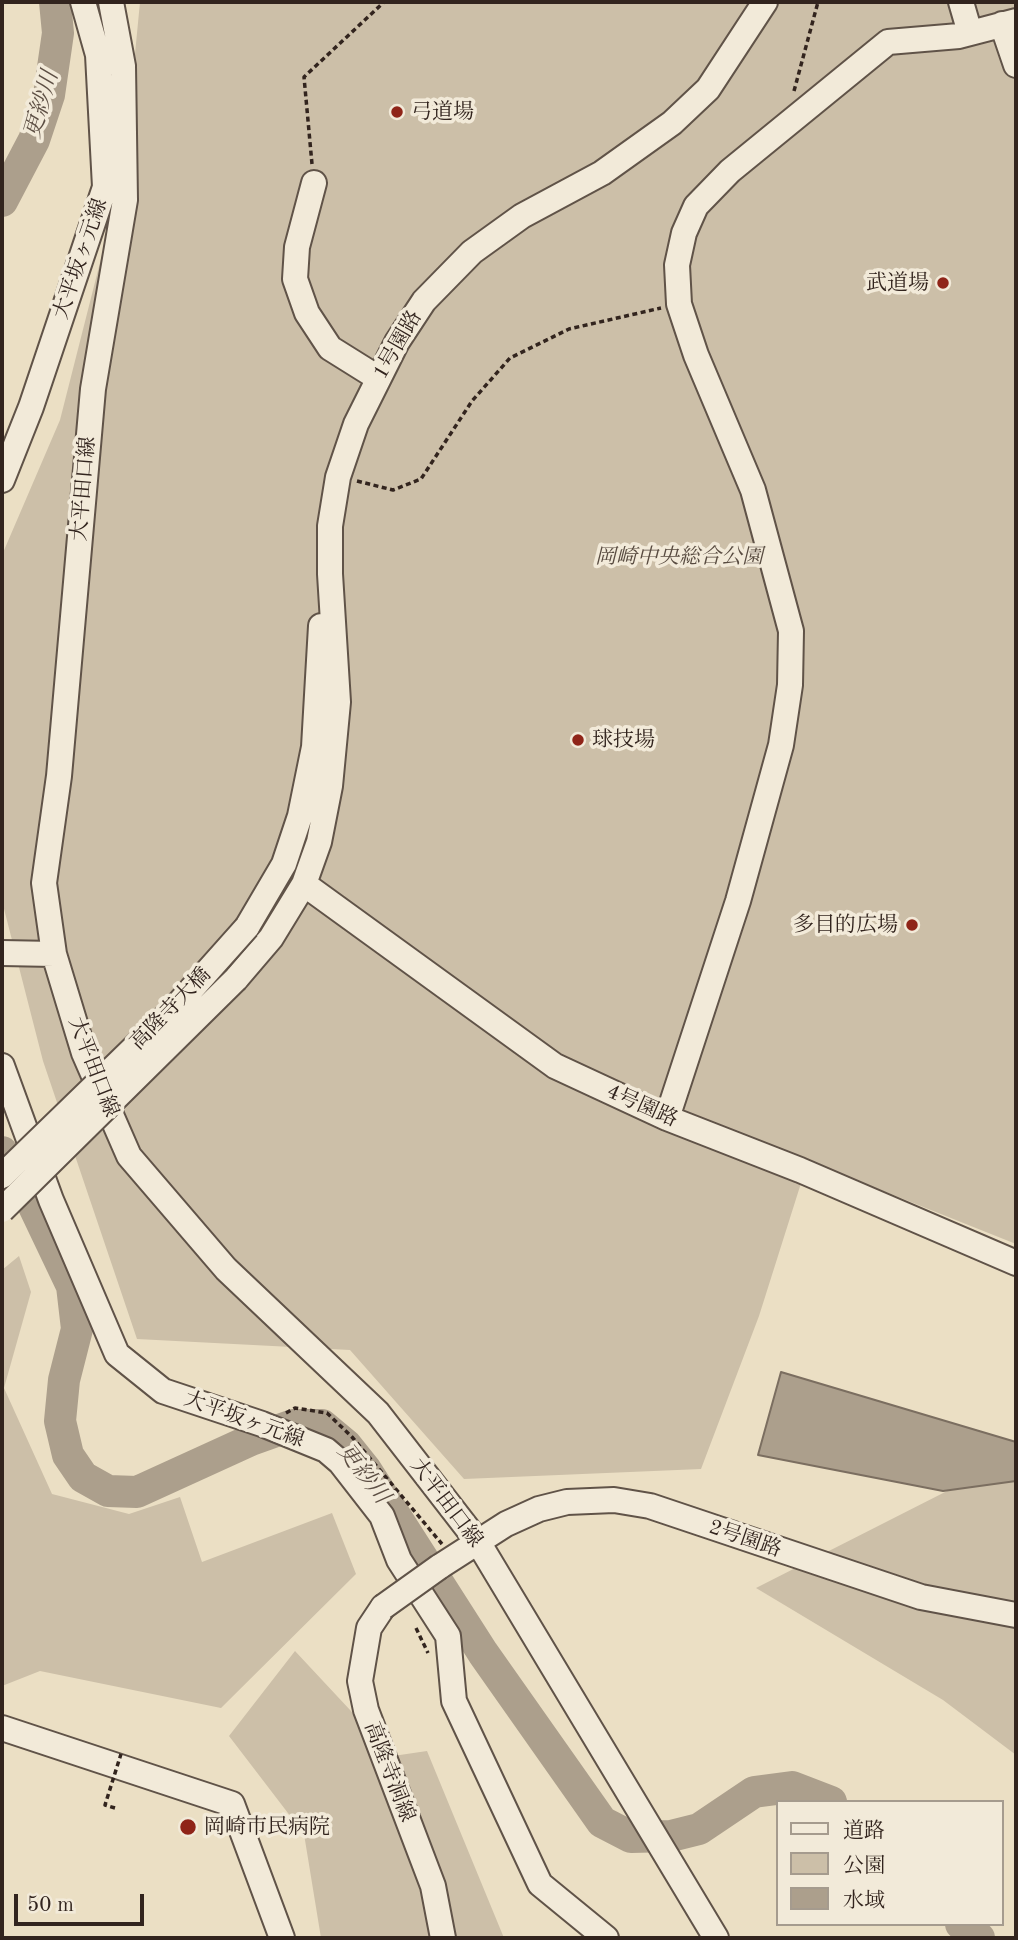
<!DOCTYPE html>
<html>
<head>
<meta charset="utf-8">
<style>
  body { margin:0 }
  #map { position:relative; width:1018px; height:1940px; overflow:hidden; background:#ebdfc4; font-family:"Old Standard TT","Noto Serif JP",serif }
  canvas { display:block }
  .frame { position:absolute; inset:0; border:4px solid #32241e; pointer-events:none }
  .legend { position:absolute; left:776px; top:1800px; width:228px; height:126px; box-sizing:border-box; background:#f2ead9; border:2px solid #a59b8e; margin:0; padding:9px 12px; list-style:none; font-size:21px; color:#32241e }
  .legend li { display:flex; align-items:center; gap:14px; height:35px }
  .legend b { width:35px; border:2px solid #a59b8e }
  .scale { position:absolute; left:14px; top:1894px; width:130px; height:32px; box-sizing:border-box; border:4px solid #32241e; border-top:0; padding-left:9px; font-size:21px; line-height:24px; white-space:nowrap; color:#32241e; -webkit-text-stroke:5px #f2ead9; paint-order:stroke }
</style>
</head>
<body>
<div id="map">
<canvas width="1018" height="1940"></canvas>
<div class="frame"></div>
<ul class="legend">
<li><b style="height:9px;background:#f2ead9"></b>道路</li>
<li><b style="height:19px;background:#ccbfa8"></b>公園</li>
<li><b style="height:19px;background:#ac9f8c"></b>水域</li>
</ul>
<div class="scale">50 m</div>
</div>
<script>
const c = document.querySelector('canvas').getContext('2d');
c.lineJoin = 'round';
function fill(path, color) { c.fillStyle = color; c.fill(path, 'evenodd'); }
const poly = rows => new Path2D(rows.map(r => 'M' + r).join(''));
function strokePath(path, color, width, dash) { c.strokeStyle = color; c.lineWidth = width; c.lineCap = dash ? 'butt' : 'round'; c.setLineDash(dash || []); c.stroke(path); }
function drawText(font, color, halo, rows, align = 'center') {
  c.font = font + ' "Old Standard TT","Noto Serif JP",serif'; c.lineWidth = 7; c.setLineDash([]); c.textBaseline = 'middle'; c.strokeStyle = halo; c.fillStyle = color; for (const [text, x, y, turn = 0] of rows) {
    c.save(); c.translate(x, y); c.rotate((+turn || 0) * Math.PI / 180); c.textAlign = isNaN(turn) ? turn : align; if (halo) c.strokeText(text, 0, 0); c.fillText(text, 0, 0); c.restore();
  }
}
fill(poly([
  [140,2,1016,2,1016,1244,808,1161,759,1316,701,1469,464,1479,350,1350,137,1339,43,1061,2,901,2,555,60,420,124,168],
  [19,1256,31,1292,4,1388,52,1494,129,1514,180,1497,202,1562,332,1513,356,1574,221,1708,40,1671,2,1686,2,1270],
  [1016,1456,1016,1755,943,1700,756,1588],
  [295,1651,393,1756,427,1751,504,1938,321,1938,304,1834,229,1736]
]), '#ccbfa8');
const water = poly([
  [781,1372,1016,1442,1016,1481,943,1491,758,1455,781,1372]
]);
fill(water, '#ac9f8c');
strokePath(water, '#7b6e60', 2);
strokePath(poly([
  [2,201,34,140,49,95,58,33,55,2],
  [2,1152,31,1200,72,1286,77,1329,64,1380,60,1421,68,1455,83,1477,108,1491,137,1492,251,1440,293,1425,322,1425,346,1445,366,1470,483,1653,602,1822,631,1837,671,1836,699,1829,754,1792,792,1787,831,1802],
  [961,1924,979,1938]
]), '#ac9f8c', 32);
const minor = poly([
  [83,2,98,55],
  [111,2,123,66,125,200,93,389,59,776,44,883,54,954,84,1053,129,1156,226,1269,378,1413,478,1542,716,1938],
  [961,2,970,33],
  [1002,24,1016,65],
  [314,183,297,247,295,279,307,313,330,348,378,378],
  [2,480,31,407,105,187,98,55,123,66],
  [304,884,555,1066,667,1118,800,1170,1016,1263],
  [247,927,284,864,300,816,314,747,321,626],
  [2,953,54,954],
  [236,979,271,938,304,884,319,842,330,786,338,702,330,574,330,526,338,477,356,424,397,342,424,301,472,252,522,216,602,173,672,123,708,89,765,2],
  [2,1066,51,1200,117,1354,163,1391,262,1424,326,1450,340,1462,382,1516,399,1560,448,1636,454,1701,540,1884,606,1938],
  [667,1118,738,901,781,745,790,685,791,631,753,490,696,355,679,304,677,265,684,233,696,206,730,171,888,42,959,36,1016,21],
  [439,1567,506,1524,539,1509,567,1502,614,1500,650,1506,921,1597,1016,1615],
  [383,1607,369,1628,360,1681,366,1710,433,1886,443,1938],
  [2,1728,232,1804,282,1938]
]);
strokePath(minor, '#605348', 28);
strokePath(poly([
  [794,91,818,2],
  [312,164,304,77,384,2],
  [357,481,393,490,421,479,472,401,510,358,569,329,661,308],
  [286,1413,295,1408,327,1413,352,1437,442,1544],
  [416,1628,428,1653]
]), '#32241e', 3.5, [5, 3.5]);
strokePath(minor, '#f2ead9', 24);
const minorBridge = poly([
  [2,1176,173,1010,247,927],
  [2,1210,236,979],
  [383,1607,439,1567]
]);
strokePath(minorBridge, '#605348', 28, []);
strokePath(poly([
  [115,1808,105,1805,121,1754]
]), '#32241e', 3.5, [5, 3.5]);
strokePath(minorBridge, '#f2ead9', 24);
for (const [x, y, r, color] of [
  [397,112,7,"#8f2418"],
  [943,283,7,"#8f2418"],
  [578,740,7,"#8f2418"],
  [912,925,7,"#8f2418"],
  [188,1827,9,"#8f2418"]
]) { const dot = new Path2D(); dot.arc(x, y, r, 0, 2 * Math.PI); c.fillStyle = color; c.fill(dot); strokePath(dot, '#f2ead9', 2.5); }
drawText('21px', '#32241e', '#f2ead9', [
  ["弓道場",411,112],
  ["武道場",929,283,"right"],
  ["球技場",592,740],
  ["多目的広場",898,925,"right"],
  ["岡崎市民病院",204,1827]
], 'left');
drawText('21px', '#32241e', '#f2ead9', [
  ["大平坂ヶ元線",81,259,-71],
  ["1号園路",398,345,-60],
  ["大平田口線",84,489,-85],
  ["高隆寺大橋",171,1009,-46],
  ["大平田口線",93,1067,69],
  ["4号園路",642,1106,24],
  ["大平坂ヶ元線",244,1420,20],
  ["大平田口線",446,1503,53],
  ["2号園路",745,1539,19],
  ["高隆寺洞線",389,1772,69]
]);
drawText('italic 21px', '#584b40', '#f2ead9', [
  ["岡崎中央総合公園",679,557]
]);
drawText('italic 23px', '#5d4f44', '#f2ead9', [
  ["更紗川",42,105,-74],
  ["更紗川",363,1474,52]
]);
</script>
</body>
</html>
